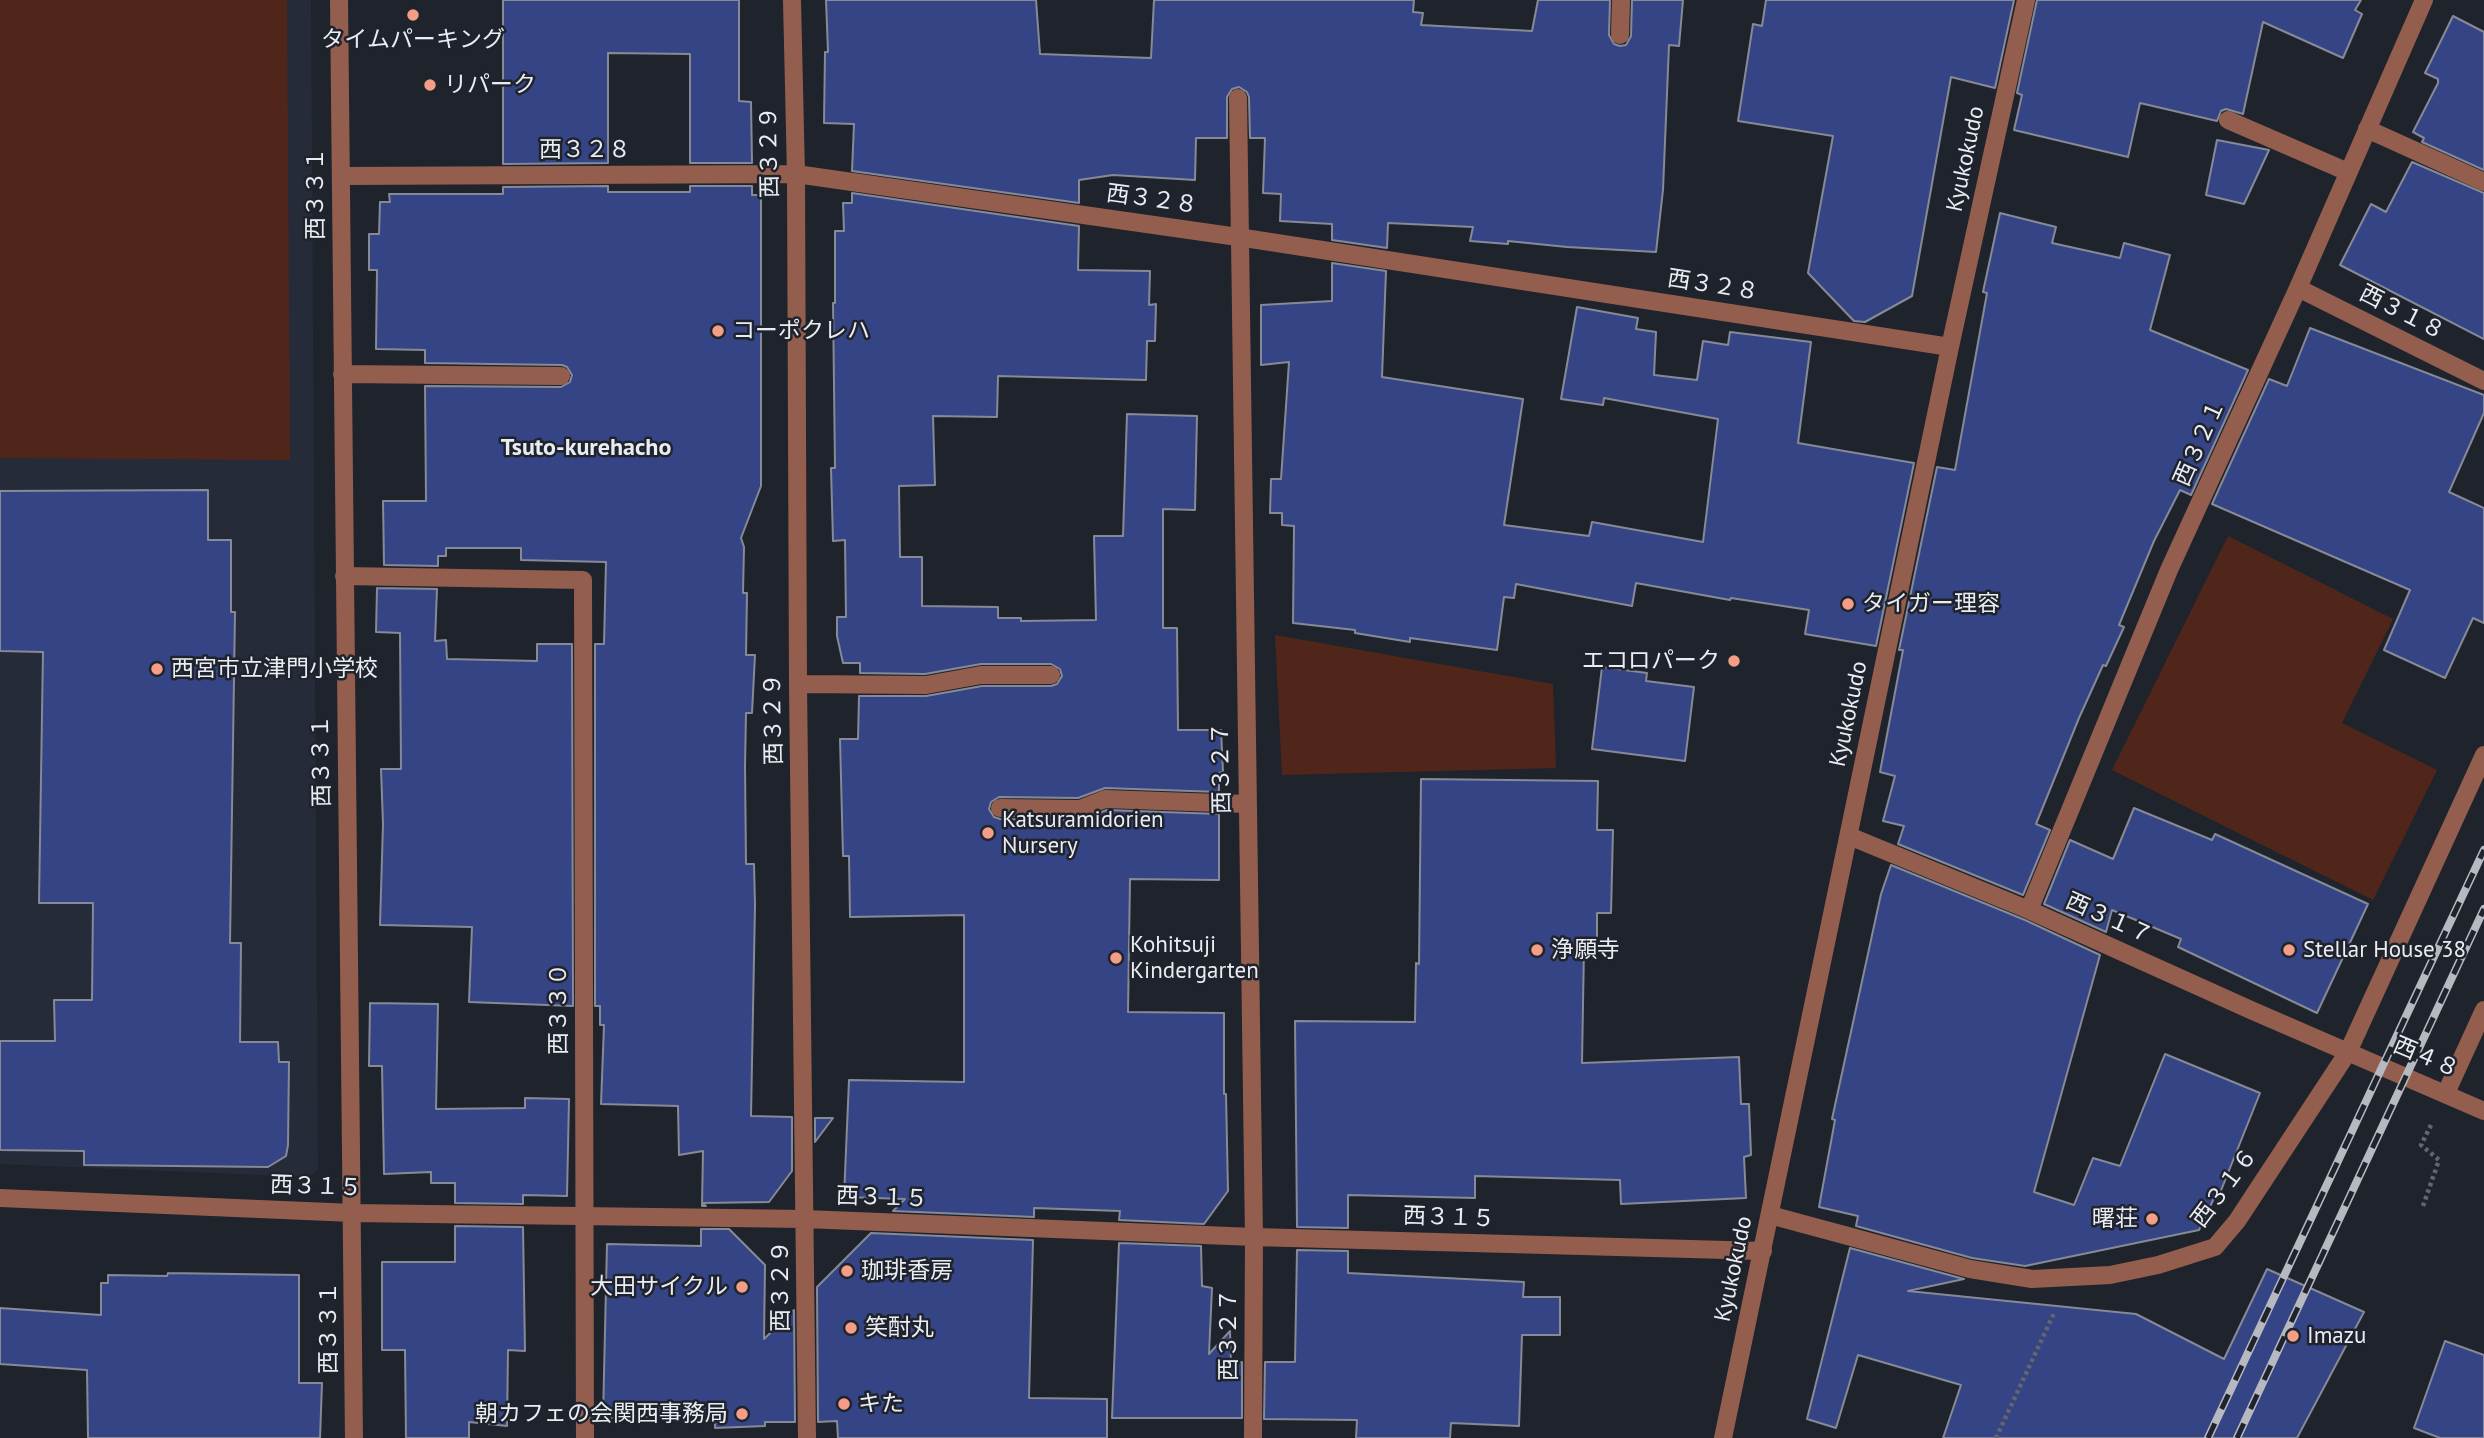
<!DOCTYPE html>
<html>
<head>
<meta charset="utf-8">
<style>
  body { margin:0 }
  canvas { display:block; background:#1f232c }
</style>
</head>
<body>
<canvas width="2484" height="1438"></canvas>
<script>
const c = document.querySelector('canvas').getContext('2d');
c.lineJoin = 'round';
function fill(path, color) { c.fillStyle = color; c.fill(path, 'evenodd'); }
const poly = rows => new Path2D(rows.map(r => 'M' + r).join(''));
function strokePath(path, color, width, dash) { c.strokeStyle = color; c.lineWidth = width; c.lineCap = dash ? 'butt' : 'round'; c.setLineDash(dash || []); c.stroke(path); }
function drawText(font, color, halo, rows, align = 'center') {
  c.font = font + ' "PT Sans","Noto Sans JP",sans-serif'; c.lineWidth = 5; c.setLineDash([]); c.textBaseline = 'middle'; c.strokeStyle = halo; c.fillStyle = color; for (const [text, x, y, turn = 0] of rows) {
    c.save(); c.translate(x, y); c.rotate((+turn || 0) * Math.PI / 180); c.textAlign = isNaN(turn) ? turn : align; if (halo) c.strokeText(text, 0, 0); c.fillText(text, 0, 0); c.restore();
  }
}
fill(poly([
  [0,0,311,0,318,1169,309,1177,0,1164]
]), '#262b3a');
fill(poly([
  [0,0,287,0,290,460,0,458],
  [2228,536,2393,619,2342,723,2437,770,2373,900,2112,770],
  [1275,635,1553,684,1556,768,1282,775]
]), '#50261b');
const building = poly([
  [503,0,739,0,739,101,751,102,752,163,690,163,690,54,608,53,608,163,503,164,503,0],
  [826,0,1036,0,1040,54,1151,58,1154,0,1414,0,1413,12,1423,13,1421,25,1532,31,1538,0,1610,0,1609,35,1614,44,1620,46,1626,45,1631,36,1632,0,1683,0,1679,46,1669,45,1663,190,1656,252,1567,247,1508,241,1508,244,1470,241,1473,227,1388,223,1387,248,1332,240,1332,224,1280,221,1281,194,1263,193,1265,138,1250,138,1249,97,1247,92,1239,87,1232,89,1227,97,1227,138,1196,138,1195,180,1113,175,1079,180,1079,203,852,171,854,124,824,123,825,52,828,52,826,0],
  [1766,0,2014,0,1995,88,1951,77,1912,296,1865,322,1854,321,1808,273,1833,136,1738,121,1753,24,1762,26,1766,0],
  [2037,0,2361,0,2355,10,2362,14,2343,58,2263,22,2243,114,2226,109,2221,111,2217,121,2140,103,2128,157,2014,130,2022,95,2017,93,2037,0],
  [2453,16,2484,32,2484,170,2422,142,2424,138,2413,132,2438,83,2438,79,2425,73,2453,16],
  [2217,140,2269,150,2244,204,2206,195,2217,140],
  [2412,162,2484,193,2484,339,2340,265,2371,204,2386,212,2412,162],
  [608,186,608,192,690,192,690,186,752,186,752,195,761,195,761,486,741,538,744,547,743,593,747,593,746,655,755,655,752,713,746,713,745,766,746,864,754,864,755,905,751,1116,792,1117,792,1171,769,1202,702,1203,706,1206,702,1206,703,1151,679,1155,678,1106,601,1104,604,1025,600,1025,600,1006,595,1006,595,644,604,644,606,562,521,560,521,548,446,548,446,556,438,556,438,566,384,565,383,501,426,501,425,386,561,387,570,382,572,375,567,367,562,365,425,363,425,350,376,349,377,270,369,270,369,234,379,234,380,202,390,202,389,194,503,194,503,187,608,186],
  [852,193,1079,226,1078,270,1150,271,1149,305,1156,304,1155,341,1147,341,1146,380,998,376,997,417,933,416,935,485,899,486,900,557,922,557,922,606,998,607,998,618,1021,618,1021,621,1096,620,1094,536,1123,536,1127,414,1197,416,1195,510,1163,509,1163,628,1177,628,1178,730,1221,730,1223,772,1219,773,1219,792,1105,788,1078,798,999,797,991,802,989,809,994,817,1000,819,1080,820,1107,810,1219,814,1219,880,1130,879,1128,1012,1224,1013,1224,1094,1226,1094,1228,1191,1204,1224,1119,1220,1120,1211,1034,1208,1034,1217,893,1211,905,1199,844,1197,849,1080,964,1082,964,915,850,917,849,856,843,856,840,739,858,739,859,696,926,696,982,686,1051,686,1057,684,1062,676,1060,669,1051,664,981,664,925,674,860,673,860,663,843,663,837,636,837,617,846,617,845,540,833,541,831,468,835,468,833,303,835,303,835,231,844,231,843,203,852,203,852,193],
  [2000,213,2056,227,2052,243,2120,258,2124,243,2170,255,2150,330,2248,370,2191,495,2180,490,2154,541,2119,625,2124,627,2106,666,2103,665,2079,718,2036,824,2050,830,2023,895,1898,844,1904,826,1883,821,1895,776,1880,772,1903,650,1899,650,1937,467,1955,470,1987,293,1983,292,2000,213],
  [1332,263,1386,271,1382,377,1523,399,1504,525,1589,536,1592,522,1703,542,1718,419,1604,398,1603,405,1561,399,1577,307,1638,318,1636,329,1656,332,1654,375,1697,380,1703,341,1728,345,1730,332,1811,342,1798,443,1914,463,1876,646,1805,634,1809,610,1731,598,1730,600,1636,583,1632,606,1516,584,1514,598,1504,597,1497,650,1410,638,1410,642,1355,633,1355,630,1293,623,1294,526,1282,525,1282,513,1270,513,1271,479,1281,479,1289,362,1261,365,1261,305,1332,301,1332,263],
  [2310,328,2484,395,2484,413,2449,492,2484,508,2484,623,2473,618,2445,678,2384,650,2410,590,2212,504,2269,379,2287,386,2310,328],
  [208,490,208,540,231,540,231,612,235,612,230,943,241,943,240,1042,278,1042,279,1062,289,1062,288,1145,286,1156,268,1167,84,1165,84,1151,0,1150,0,1041,55,1041,54,1000,92,1000,93,903,39,903,43,652,0,651,0,491,208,490],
  [377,588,437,589,435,641,446,640,447,659,537,661,537,644,572,644,573,1006,469,1002,472,927,380,925,383,824,381,769,401,769,400,633,376,632,377,588],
  [1602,667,1647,673,1646,681,1694,687,1685,761,1592,749,1602,667],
  [1421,779,1598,781,1597,830,1613,830,1611,913,1597,913,1597,947,1584,947,1582,1063,1739,1057,1741,1104,1749,1104,1751,1155,1744,1157,1746,1198,1621,1204,1620,1180,1475,1176,1475,1198,1348,1195,1348,1228,1297,1227,1295,1021,1415,1022,1416,963,1419,964,1421,779],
  [2134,808,2212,840,2215,834,2368,904,2317,1013,2178,947,2181,939,2112,910,2106,932,2044,904,2070,840,2113,859,2134,808],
  [1891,865,2025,920,2100,955,2034,1192,2074,1205,2093,1158,2120,1166,2165,1054,2260,1093,2218,1198,2215,1196,2199,1230,2025,1266,1972,1258,1856,1226,1858,1216,1819,1207,1835,1120,1832,1119,1881,894,1891,865],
  [370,1003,438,1004,436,1109,525,1108,525,1098,569,1099,567,1196,523,1195,523,1204,455,1203,455,1183,431,1183,431,1172,384,1174,382,1066,369,1066,370,1003],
  [815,1118,833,1118,815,1142,815,1118],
  [455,1226,523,1227,525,1351,508,1350,507,1426,469,1422,469,1438,406,1438,405,1350,382,1350,382,1262,455,1262,455,1226],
  [701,1229,729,1229,765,1265,764,1339,794,1310,795,1422,765,1422,765,1426,715,1428,715,1416,603,1418,607,1244,701,1246,701,1229],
  [871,1233,1033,1240,1029,1398,1107,1399,1107,1438,838,1438,837,1421,818,1422,817,1287,871,1233],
  [1119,1243,1201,1246,1202,1286,1212,1288,1209,1354,1230,1331,1231,1363,1242,1362,1242,1418,1112,1418,1119,1243],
  [1850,1248,1964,1279,1908,1291,2136,1314,2224,1359,2267,1269,2364,1312,2297,1438,1943,1438,1961,1385,1858,1355,1836,1428,1807,1419,1850,1248],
  [1297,1250,1348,1251,1348,1273,1524,1282,1523,1297,1560,1297,1560,1335,1522,1335,1519,1426,1451,1423,1450,1438,1356,1438,1357,1420,1264,1419,1265,1362,1295,1362,1297,1250],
  [168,1273,299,1275,299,1383,322,1383,320,1438,88,1438,87,1370,0,1364,0,1308,101,1315,101,1283,108,1283,108,1275,167,1276,168,1273],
  [2445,1341,2484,1355,2484,1438,2440,1438,2414,1428,2445,1341]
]);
fill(building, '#354484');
strokePath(building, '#868a96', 2);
strokePath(poly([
  [2423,1206,2439,1160,2421,1145,2432,1123],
  [1996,1438,2055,1311]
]), '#63666e', 4.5, [3.5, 3.5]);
strokePath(poly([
  [1620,35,1621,0],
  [2228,120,2348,172],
  [2367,129,2484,182]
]), '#945e4f', 18);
strokePath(poly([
  [339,0,354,1438],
  [792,0,796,174,798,684,807,1438],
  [1238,98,1254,1237,1253,1438],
  [341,176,796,174,1238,237,1950,347],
  [2298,288,2484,381],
  [342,374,561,376],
  [344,576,583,580,585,1438],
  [798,684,926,685,981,675,1051,675],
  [1000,808,1080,809,1105,799,1247,804],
  [1849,836,2029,910,2253,1011,2484,1111],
  [2029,910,2169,570,2298,288,2424,0],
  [2446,1093,2484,1010],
  [0,1198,353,1213,805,1219,1254,1237,1763,1251],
  [1770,1215,1970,1269,2032,1279,2110,1275,2158,1265,2215,1247,2237,1221,2348,1052,2484,755],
  [1723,1438,1950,347,2026,0]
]), '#945e4f', 18);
const rail = poly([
  [2208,1438,2484,850],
  [2237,1438,2484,909]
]);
strokePath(rail, '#b7b9c1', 8);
strokePath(rail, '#1f232c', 5, [16]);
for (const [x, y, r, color] of [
  [413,15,7,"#f49e87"],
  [430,85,7,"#f49e87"],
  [718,331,7,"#f49e87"],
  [1848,604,7,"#f49e87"],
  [1734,661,7,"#f49e87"],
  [157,669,7,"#f49e87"],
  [988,833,7,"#f49e87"],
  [1537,950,7,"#f49e87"],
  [2289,950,7,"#f49e87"],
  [1116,958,7,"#f49e87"],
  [2152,1219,7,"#f49e87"],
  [847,1271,7,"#f49e87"],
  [742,1287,7,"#f49e87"],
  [851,1328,7,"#f49e87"],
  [2293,1336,7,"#f49e87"],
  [844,1404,7,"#f49e87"],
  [742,1414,7,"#f49e87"]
]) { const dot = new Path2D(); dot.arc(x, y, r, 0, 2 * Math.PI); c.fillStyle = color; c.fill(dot); strokePath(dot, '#1f232c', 2.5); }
drawText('23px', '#eaecf3', '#1f232c', [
  ["タイムパーキング",413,40,"center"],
  ["リパーク",444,85],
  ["コーポクレハ",732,331],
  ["タイガー理容",1862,604],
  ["エコロパーク",1720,661,"right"],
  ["西宮市立津門小学校",171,669],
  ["Katsuramidorien",1002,820],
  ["Nursery",1002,846],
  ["Kohitsuji",1130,945],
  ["Kindergarten",1130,971],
  ["浄願寺",1551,950],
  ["Stellar House 38",2303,950],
  ["曙荘",2138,1219,"right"],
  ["珈琲香房",861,1271],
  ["大田サイクル",728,1287,"right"],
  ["笑酎丸",865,1328],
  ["Imazu",2307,1336],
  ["キた",858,1404],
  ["朝カフェの会関西事務局",728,1414,"right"]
], 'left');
drawText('23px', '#eaecf3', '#1f232c', [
  ["西３２８",585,150],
  ["西３２９",770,152,-91],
  ["Kyukokudo",1966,159,-78],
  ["西３３１",316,194,-90],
  ["西３２８",1152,200,8],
  ["西３２８",1713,286,9],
  ["西３１８",2402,313,27],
  ["西３２１",2200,443,-66],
  ["Kyukokudo",1849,714,-78],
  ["西３２９",774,719,-91],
  ["西３３１",322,761,-91],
  ["西３２７",1222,768,-91],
  ["西３１７",2109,919,24],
  ["西３３０",559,1009,-90],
  ["西４８",2426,1058,23],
  ["西３１５",316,1187,2],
  ["西３１６",2225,1188,-53],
  ["西３１５",882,1198,2],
  ["西３１５",1449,1218,2],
  ["Kyukokudo",1734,1269,-78],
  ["西３２９",781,1286,-90],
  ["西３３１",329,1328,-90],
  ["西３２７",1229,1335,-90]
]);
drawText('bold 24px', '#eaecf3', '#1f232c', [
  ["Tsuto-kurehacho",586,448]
]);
</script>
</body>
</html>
